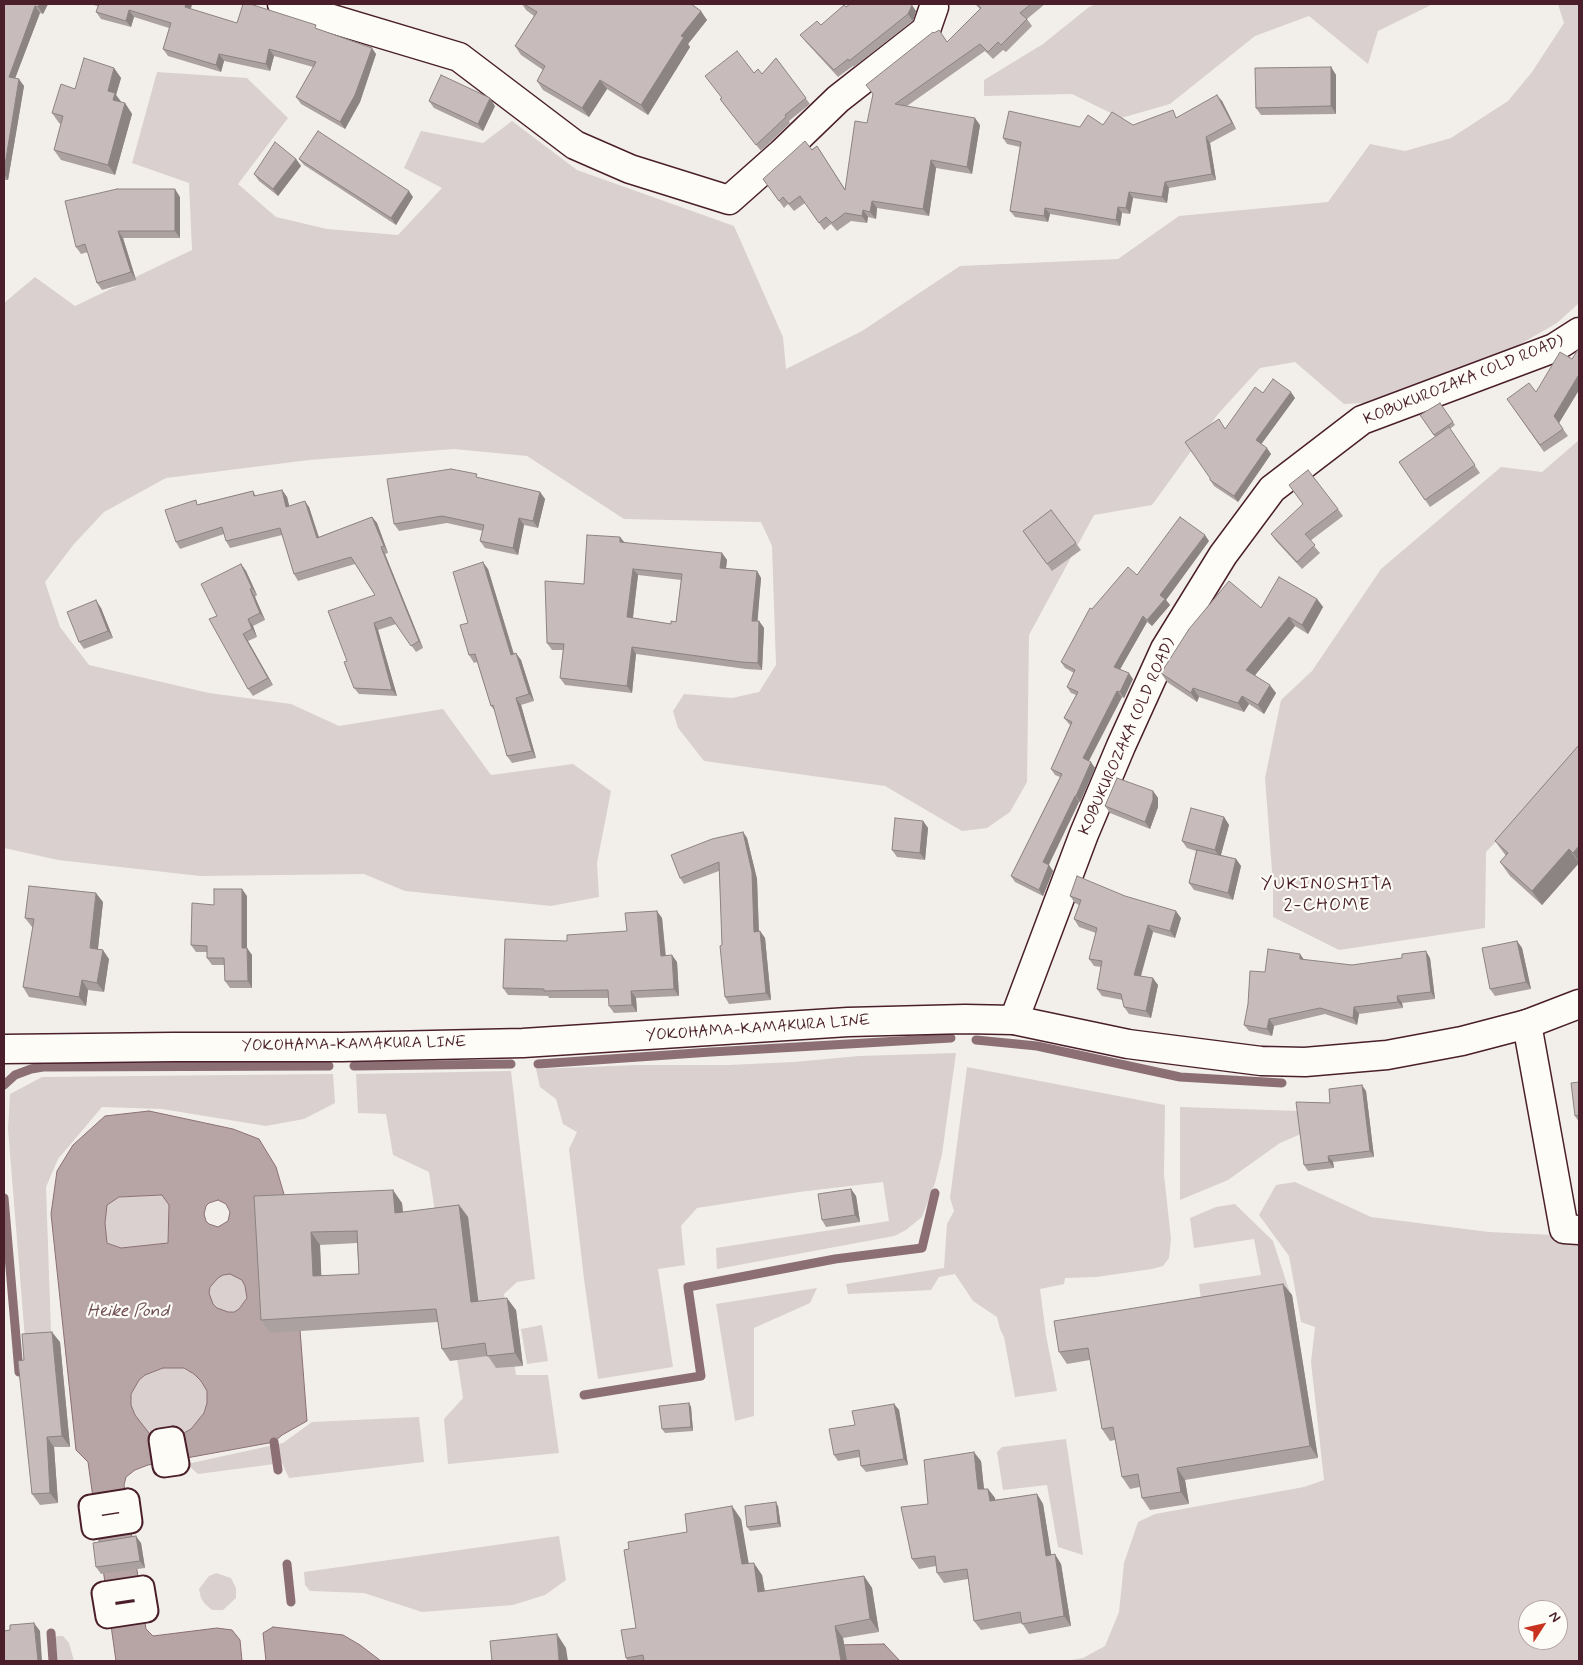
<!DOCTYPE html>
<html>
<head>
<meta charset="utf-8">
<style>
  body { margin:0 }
  #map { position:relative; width:1583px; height:1665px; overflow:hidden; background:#f2efeb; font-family:Mynerve,sans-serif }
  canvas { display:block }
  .frame { position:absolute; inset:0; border:5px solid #4a1f2b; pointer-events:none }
  .north { position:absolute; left:1518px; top:1600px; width:50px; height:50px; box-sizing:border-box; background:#fdfcf7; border:1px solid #b5a4a5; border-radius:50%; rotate:55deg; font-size:14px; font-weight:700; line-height:20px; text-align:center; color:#4a1f2b }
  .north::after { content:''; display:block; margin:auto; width:18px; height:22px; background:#c8321e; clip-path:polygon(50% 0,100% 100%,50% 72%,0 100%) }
</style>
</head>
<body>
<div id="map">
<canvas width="1583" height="1665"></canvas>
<div class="frame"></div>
<div class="north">N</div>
</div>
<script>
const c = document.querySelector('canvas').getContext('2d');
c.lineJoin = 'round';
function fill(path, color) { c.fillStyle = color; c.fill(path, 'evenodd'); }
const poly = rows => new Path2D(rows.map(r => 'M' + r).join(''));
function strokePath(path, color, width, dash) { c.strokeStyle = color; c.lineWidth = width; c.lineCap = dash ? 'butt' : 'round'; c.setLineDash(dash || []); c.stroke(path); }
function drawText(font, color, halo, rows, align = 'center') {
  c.font = font + ' Mynerve,sans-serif'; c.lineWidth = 4.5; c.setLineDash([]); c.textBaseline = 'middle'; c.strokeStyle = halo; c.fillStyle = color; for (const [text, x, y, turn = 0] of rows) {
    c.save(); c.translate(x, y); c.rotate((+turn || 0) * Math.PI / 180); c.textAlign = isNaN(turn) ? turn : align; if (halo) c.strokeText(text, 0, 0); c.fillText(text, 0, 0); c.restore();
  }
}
fill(poly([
  [1096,4,1433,4,1378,31,1368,64,1309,16,1255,36,1170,104,1121,118,1072,94,984,96,984,80,1043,44,1089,7],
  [1558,4,1579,4,1579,303,1557,323,1510,350,1381,402,1344,404,1295,362,1260,368,1218,414,1152,505,1094,515,1029,635,1027,782,1010,812,987,828,962,831,885,786,704,761,678,728,673,711,684,694,732,698,759,692,776,665,772,546,761,522,624,519,527,456,454,449,309,460,166,478,104,512,74,544,45,582,60,627,89,665,209,693,291,704,339,726,443,709,491,775,573,764,611,791,597,863,599,897,551,906,405,891,364,874,200,876,58,860,4,848,4,303,35,277,75,306,192,250,189,183,132,163,157,72,247,78,288,118,238,184,276,217,327,229,398,235,442,188,404,168,421,131,483,143,512,121,577,170,734,226,783,337,786,369,862,331,960,266,1118,259,1179,216,1328,202,1370,144,1405,151,1451,138,1508,101,1532,72,1564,23],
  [1579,440,1579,753,1486,852,1485,928,1339,950,1273,917,1273,884,1265,778,1281,700,1312,671,1381,569,1501,467,1542,472],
  [956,1053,942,1154,935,1183,922,1217,906,1230,894,1236,717,1269,716,1248,889,1221,883,1182,799,1192,697,1208,681,1226,685,1265,658,1269,673,1367,598,1379,584,1279,569,1149,577,1132,563,1124,556,1099,540,1087,536,1069,637,1065,728,1065,794,1062,859,1056],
  [967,1067,1165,1105,1164,1175,1171,1239,1169,1258,1163,1266,1152,1269,1096,1277,1065,1278,1064,1284,1040,1289,1046,1335,1057,1391,1015,1397,1004,1337,1000,1329,997,1317,973,1301,955,1274,939,1277,931,1290,848,1294,846,1284,944,1268,947,1224,954,1211,950,1198],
  [511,1071,535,1279,517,1282,504,1294,516,1375,548,1375,559,1453,448,1464,444,1419,463,1398,429,1172,393,1155,386,1114,358,1113,356,1074],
  [333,1074,335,1103,304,1119,266,1126,162,1109,102,1107,58,1159,46,1187,51,1332,25,1339,8,1129,10,1094,42,1077],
  [1180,1107,1299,1111,1308,1131,1280,1143,1228,1180,1180,1200],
  [1295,1182,1371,1217,1489,1232,1574,1236,1579,1238,1579,1661,1065,1661,1083,1658,1105,1646,1119,1612,1124,1563,1138,1522,1155,1514,1304,1487,1324,1480,1311,1362,1315,1327,1301,1322,1289,1256,1259,1215,1276,1185],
  [1528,1610,1558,1610,1558,1640,1528,1640],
  [162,1195,169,1205,168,1243,121,1248,107,1242,105,1223,106,1205,119,1197],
  [1235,1204,1273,1241,1290,1293,1202,1307,1199,1284,1261,1275,1254,1239,1194,1248,1190,1218,1216,1207],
  '209 1293a19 19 0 1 1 38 0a19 19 0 1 1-38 0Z',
  [817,1288,810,1303,754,1328,754,1416,735,1421,716,1304],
  [542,1325,548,1361,527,1364,521,1329],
  [163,1368,184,1368,194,1374,201,1381,207,1391,207,1403,204,1413,191,1429,157,1445,135,1415,131,1405,131,1394,139,1380,145,1375],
  [419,1417,424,1462,289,1478,282,1463,198,1474,187,1464,283,1443,312,1422],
  [1066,1439,1083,1555,1058,1547,1047,1485,1003,1490,997,1452,1002,1447],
  [559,1536,566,1580,545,1595,513,1605,422,1612,364,1593,310,1591,305,1585,304,1572],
  [216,1573,231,1578,236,1588,236,1598,223,1610,212,1610,205,1604,201,1598,199,1589,209,1576],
  [57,1636,63,1636,69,1643,74,1661,51,1661,53,1641]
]), '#d9d0cf');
const water = poly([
  [149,1111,233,1129,259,1139,276,1167,288,1208,300,1330,307,1421,282,1435,274,1442,148,1465,135,1470,126,1477,124,1485,146,1629,153,1636,217,1628,232,1630,240,1640,242,1661,116,1661,88,1462,76,1450,51,1214,57,1171,73,1145,105,1116,149,1111],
  [162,1195,169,1205,168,1243,121,1248,107,1243,105,1223,107,1205,119,1197,162,1195],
  [218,1200,226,1204,230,1212,228,1221,218,1227,209,1224,206,1221,204,1214,206,1206,209,1203,218,1200],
  [230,1274,242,1280,245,1286,247,1298,239,1309,234,1312,228,1312,217,1308,213,1304,209,1293,210,1287,218,1278,223,1275,230,1274],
  [163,1368,184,1368,194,1374,201,1381,207,1391,207,1403,204,1413,191,1429,182,1434,152,1437,135,1415,131,1405,131,1394,139,1380,145,1375,163,1368],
  [273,1627,343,1635,360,1645,381,1661,266,1661,263,1633,273,1627],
  [884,1644,900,1661,841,1661,838,1645,884,1644]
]);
fill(water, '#b7a5a6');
strokePath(water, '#8b6f75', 1);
strokePath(poly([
  [976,1040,1037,1046,1180,1077,1282,1083],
  [538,1064,711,1052,951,1038],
  [354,1066,511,1064],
  [4,1085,15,1075,31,1069,43,1067,329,1066],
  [4,1198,19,1372],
  [584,1395,701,1376,688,1287,835,1259,922,1248,935,1193],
  [274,1442,278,1470],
  [287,1564,291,1602],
  [51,1633,53,1661]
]), '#8b6f75', 9);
const pedestrian = poly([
  [173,1438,178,1464,164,1466,160,1440,173,1438],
  [128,1500,131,1522,93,1528,90,1506,128,1500],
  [143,1587,147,1611,107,1617,103,1593,143,1587]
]);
const minor = poly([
  [282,4,459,57,575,145,630,169,729,200,782,153,838,99,926,30,934,7],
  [1014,1020,1084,834,1121,746,1165,649,1223,555,1272,489,1362,420,1554,348,1579,332],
  [1527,1024,1564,1229,1579,1230]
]);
const primary = poly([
  [4,1049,173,1047,342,1047,523,1043,848,1022,965,1019,1014,1020,1128,1044,1261,1061,1305,1062,1387,1055,1462,1041,1527,1024,1579,1004]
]);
strokePath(pedestrian, '#4a1f2b', 25);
strokePath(minor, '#4a1f2b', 31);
strokePath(primary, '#4a1f2b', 31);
strokePath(pedestrian, '#fdfcf7', 21);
strokePath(minor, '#fdfcf7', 28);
strokePath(primary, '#fdfcf7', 28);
fill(poly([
  [4,4,48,4,43,14,40,13,15,78,24,86,8,180,4,180],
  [89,4,192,4,191,9,237,23,319,30,376,54,360,102,345,129,301,104,296,97,313,67,274,56,270,71,224,61,221,72,168,56,163,49,169,28,134,17,131,27,101,19,96,12,98,6],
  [522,4,691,4,707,20,688,44,690,47,648,115,607,89,589,117,543,90,537,81,543,70,521,55,515,46,534,16,526,10],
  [975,4,1045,4,1027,19,1032,26,1006,52,1003,50,993,59,985,51,907,106,980,125,972,174,936,168,929,216,877,208,876,219,868,217,867,223,851,221,837,231,831,224,824,230,805,203,794,211,788,204,784,208,763,179,817,146,845,189,867,123,934,33,947,42,980,9],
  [846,7,916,11,913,21,854,67,853,66,838,77,805,41,800,35,821,25],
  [776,58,810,104,789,121,790,123,761,151,720,99,754,73,762,74],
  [1331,67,1336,75,1336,114,1261,115,1256,108],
  [114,68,121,78,116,95,122,103,125,103,132,114,115,175,61,160,54,150,61,124,59,123,52,113,75,89],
  [429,101,495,106,483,131,434,108],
  [1222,101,1236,129,1210,143,1216,180,1169,188,1167,203,1133,198,1130,214,1122,213,1120,226,1050,214,1048,222,1015,217,1010,211,1020,147,1007,144,1003,138,1080,127,1103,125,1133,125,1177,117],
  [296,159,301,166,278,196,259,181,254,174],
  [299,159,413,197,396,225,304,165],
  [180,197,180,238,123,238,136,280,102,290,97,283,88,252,81,254,76,247],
  [1579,348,1579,390,1559,423,1568,436,1544,452,1507,399,1536,392,1572,359],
  [1263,393,1295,398,1261,444,1271,454,1238,502,1214,486,1210,480,1225,429],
  [1440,403,1455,425,1450,429,1480,473,1430,507,1399,462,1435,437,1420,415],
  [480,478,540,492,545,499,538,528,524,525,518,555,485,548,480,541,483,531,447,523,399,531,394,524],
  [282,490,287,497,289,506,309,507,319,537,372,517,377,523,388,553,385,554,423,648,416,652,396,624,378,630,397,696,359,694,354,688,347,661,375,595,355,564,298,581,294,574,282,535,230,548,226,541,224,534,180,549,176,542,199,504,253,491,256,496],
  [1338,509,1343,516,1310,541,1320,553,1302,569,1276,541,1271,534],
  [1051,510,1081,550,1052,571,1023,531],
  [620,537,624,543,722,553,727,560,726,569,757,571,761,578,757,621,759,621,764,628,762,670,746,669,636,654,632,693,565,685,560,678,563,650,552,650,547,643,584,584],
  [638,575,681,580,676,622,671,624,633,618],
  [1209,541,1166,600,1170,605,1152,626,1147,622,1120,669,1133,679,1124,698,1122,697,1089,761,1095,768,1080,802,1079,802,1049,865,1053,871,1043,896,1015,882,1011,876,1060,777,1055,775,1051,769,1070,725,1069,724,1064,718,1076,695,1071,693,1067,687,1074,673,1065,668,1061,662,1092,609,1137,575],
  [241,564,246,571,257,595,255,597,265,620,253,626,257,637,248,641,273,685,253,696,248,689,217,616],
  [488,569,514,654,521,660,534,701,521,705,536,758,512,763,507,756,495,711,491,706,477,662,474,663,469,655,468,623],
  [1317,599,1323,607,1308,634,1295,626,1255,675,1276,693,1264,714,1249,704,1244,712,1199,697,1197,702,1167,682,1161,673,1261,608],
  [101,608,113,638,84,649,79,642],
  [1579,745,1579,864,1579,863,1542,905,1510,876,1500,862,1506,856,1495,841],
  [1153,791,1158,798,1158,807,1150,829,1110,813,1105,806],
  [1224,817,1229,825,1221,855,1236,859,1241,866,1233,900,1194,890,1189,883,1196,851,1187,848,1182,841],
  [923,821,928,828,925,860,897,857,892,850],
  [743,832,747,838,757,879,759,931,760,931,765,938,771,1000,729,1004,725,997,719,871,684,884,680,878],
  [247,896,247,948,252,955,252,988,230,988,225,981,224,965,212,965,207,958,207,952,196,952,191,945,214,905],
  [1070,896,1181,918,1175,938,1153,932,1141,976,1158,985,1151,1018,1129,1014,1124,1007,1123,1000,1102,996,1097,989,1101,967,1094,966,1089,959,1096,933,1079,927,1074,919,1079,905,1075,903],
  [103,902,98,949,109,959,104,992,88,990,86,1006,29,997,23,987,33,927,32,927,25,918],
  [662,918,666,956,677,962,679,996,636,998,637,1012,614,1013,609,1006,609,998,549,998,548,996,508,995,503,988,567,941,627,931],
  [1517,941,1522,948,1531,989,1495,996,1490,989],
  [1430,958,1435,999,1402,1003,1403,1008,1359,1014,1357,1025,1325,1014,1274,1026,1272,1036,1249,1031,1244,1025,1265,972,1304,960,1352,965],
  [1579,1082,1579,1122,1575,1116],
  [1366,1091,1374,1157,1333,1162,1334,1168,1308,1171,1304,1165,1330,1103],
  [851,1189,856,1196,860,1222,826,1227,822,1220],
  [254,1196,402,1203,403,1212,459,1205,468,1217,478,1301,516,1310,523,1366,496,1368,488,1356,450,1361,442,1349,438,1322,270,1333,261,1320],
  [357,1243,359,1274,321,1276,320,1245],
  [1283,1284,1292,1295,1318,1458,1185,1480,1189,1504,1150,1510,1142,1498,1140,1487,1130,1489,1122,1477,1115,1440,1110,1441,1102,1429,1090,1360,1067,1364,1059,1352],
  [60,1342,70,1447,54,1447,58,1503,40,1505,32,1494,24,1360],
  [689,1403,691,1407,693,1431,665,1433,662,1429],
  [894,1404,899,1410,908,1465,866,1472,861,1466,860,1457,838,1461,834,1455,855,1425],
  [981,1461,984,1489,988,1489,995,1498,995,1500,1037,1494,1043,1504,1051,1555,1061,1564,1071,1626,1029,1634,1022,1623,981,1630,974,1621,968,1579,944,1583,937,1573,936,1566,919,1569,912,1559,928,1504],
  [778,1506,781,1527,750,1531,747,1527],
  [741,1519,748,1563,762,1575,765,1591,864,1576,872,1588,879,1632,843,1638,847,1661,628,1661,626,1658,636,1628,629,1549,687,1532],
  [141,1543,145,1568,101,1574,96,1567]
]), '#aca1a1');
fill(poly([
  [40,4,48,4,43,14,38,7],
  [186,4,192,4,189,14,185,7],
  [912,5,916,11,913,21,908,14],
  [35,6,40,13,13,84,9,77],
  [129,10,134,17,131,27,126,21],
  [701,11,707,20,688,44,690,47,648,115,641,105,681,36],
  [372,48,376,54,360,102,345,129,340,122],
  [269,49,274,56,270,71,266,64],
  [219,54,224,61,221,72,216,65],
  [1331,67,1336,75,1336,114,1331,106],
  [114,68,121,78,116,95,122,103,120,110,108,91],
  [19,79,24,86,8,180,4,174,4,171],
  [600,80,607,89,589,117,582,108],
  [1217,95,1222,101,1236,129,1232,123],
  [490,98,495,106,483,131,478,124],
  [125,103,132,114,115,175,108,165],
  [975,118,980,125,972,174,967,167],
  [1206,137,1210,143,1216,180,1212,174],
  [296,159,301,166,278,196,273,189],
  [931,160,936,168,929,216,923,209],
  [1165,182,1169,188,1167,203,1162,197],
  [175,189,180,197,180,238,175,231],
  [409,191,413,197,396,225,391,218],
  [1129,192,1133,198,1130,214,1126,208],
  [872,201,877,208,876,219,870,212],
  [1118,207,1122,213,1120,226,1116,220],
  [1045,208,1050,214,1048,222,1044,216],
  [863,210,868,217,867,223,862,216],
  [118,231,123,238,136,280,131,272],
  [1578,376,1579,378,1579,390,1559,423,1554,416],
  [1291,392,1295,398,1260,446,1256,440],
  [1267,448,1271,454,1238,502,1234,496],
  [282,490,287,497,291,513,286,507],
  [540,492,545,499,538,528,533,521],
  [305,501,309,507,321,545,317,538],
  [372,517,377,523,388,553,384,546],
  [519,518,524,525,518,555,513,548],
  [1205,535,1209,541,1166,600,1170,605,1152,626,1147,620,1160,595],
  [620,537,625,543,620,542],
  [381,547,385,554,423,648,419,641],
  [722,553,727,560,725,575,720,568],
  [483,562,488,569,516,662,511,655],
  [241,564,246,571,257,595,252,588],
  [633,569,638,575,632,624,627,617],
  [757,571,761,578,757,628,752,621],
  [250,589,255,597,265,620,260,613],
  [1317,599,1323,607,1308,634,1302,625],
  [96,600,101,608,113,638,108,631],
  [1143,616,1147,622,1118,673,1114,667],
  [1289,617,1295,626,1252,679,1246,670],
  [248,619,253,626,257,637,252,629],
  [759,621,764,628,762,670,758,663],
  [374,623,378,630,397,696,392,690],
  [243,634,248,641,273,685,268,678],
  [632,647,636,654,632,693,627,686],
  [516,653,521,660,534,701,529,694],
  [1129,673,1133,679,1124,698,1120,692],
  [1270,685,1276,693,1264,714,1258,705],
  [1193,688,1199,697,1197,702,1191,693],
  [1117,691,1122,697,1087,764,1083,758],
  [1242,696,1249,704,1244,712,1238,703],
  [516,698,521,705,536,758,532,751],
  [1091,762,1095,768,1080,802,1076,796],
  [1153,791,1158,798,1158,807,1150,829,1145,822],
  [1075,796,1079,802,1047,868,1043,862],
  [1224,817,1229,825,1220,858,1215,850],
  [923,821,928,828,925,860,920,853],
  [743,832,747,838,757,879,759,938,754,932],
  [1579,846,1579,862,1573,853],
  [1569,849,1579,863,1542,905,1532,891],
  [1236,859,1241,866,1233,900,1228,893],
  [1049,865,1053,871,1043,896,1039,890],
  [242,889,247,896,247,955,242,948],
  [96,893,103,902,97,957,90,948],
  [657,911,662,918,666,963,661,956],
  [1176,911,1181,918,1175,938,1170,931],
  [1148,925,1153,932,1139,982,1134,975],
  [760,931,765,938,771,1000,766,993],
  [1517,941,1522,948,1531,989,1526,982],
  [247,948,252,955,252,988,248,981],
  [103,950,109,959,104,992,97,983],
  [1426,951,1430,958,1435,999,1431,992],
  [1300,954,1305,961,1300,959],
  [672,955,677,962,679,996,674,989],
  [1153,978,1158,985,1151,1018,1146,1011],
  [82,980,88,990,86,1006,79,997],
  [631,991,636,998,637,1012,632,1005],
  [1397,996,1402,1003,1403,1008,1398,1002],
  [1354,1007,1359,1014,1357,1025,1353,1018],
  [1269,1019,1274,1026,1272,1036,1267,1029],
  [1362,1085,1366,1091,1374,1157,1370,1151],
  [1328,1156,1333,1162,1334,1168,1329,1162],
  [851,1189,856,1196,860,1222,855,1215],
  [393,1190,402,1203,404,1225,395,1213],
  [459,1205,468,1217,480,1315,471,1302],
  [311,1232,320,1245,322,1289,313,1276],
  [1283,1284,1292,1295,1318,1458,1310,1446],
  [507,1298,516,1310,523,1366,515,1353],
  [52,1332,60,1342,70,1447,62,1436],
  [689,1403,691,1407,693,1431,691,1427],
  [894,1404,899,1410,908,1465,904,1459],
  [47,1437,54,1447,58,1503,50,1493],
  [974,1452,981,1461,985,1499,978,1489],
  [1177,1468,1185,1480,1189,1504,1181,1492],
  [988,1489,995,1498,997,1511,990,1501],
  [1037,1494,1043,1504,1053,1565,1046,1556],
  [776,1502,778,1506,781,1527,778,1523],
  [732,1506,741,1519,751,1576,742,1564],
  [136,1536,141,1543,145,1568,140,1561],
  [1055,1554,1061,1564,1071,1626,1064,1616],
  [754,1563,762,1575,767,1605,758,1592],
  [864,1576,872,1588,879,1632,870,1619],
  [34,1623,40,1631,42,1661,38,1661],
  [835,1626,843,1638,847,1661,841,1661],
  [557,1634,566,1648,568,1661,559,1661]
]), '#8c8383');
const building = poly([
  [4,4,40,4,38,7,35,6,9,77,19,79,4,171,4,4],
  [99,4,186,4,185,7,237,23,243,4,250,4,316,25,315,28,372,48,355,95,340,122,296,97,316,62,269,49,266,64,219,54,216,65,163,49,171,23,129,10,126,21,96,12,99,4],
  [524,4,691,4,701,11,681,36,684,37,641,105,600,80,582,108,537,81,545,66,515,46,537,12,524,4],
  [850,4,911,4,912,5,908,14,849,61,848,59,834,70,800,35,817,21,821,25,844,5,846,7,850,4],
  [977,4,1031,4,1020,13,1027,19,1001,45,998,42,988,52,980,44,895,104,975,118,967,167,931,160,923,209,872,201,870,212,863,210,862,216,845,213,832,223,826,217,819,223,800,196,789,204,783,197,779,201,763,179,805,141,812,150,817,146,845,190,855,121,867,123,873,94,866,85,933,32,934,33,939,30,947,42,981,8,977,4],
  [737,51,754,73,758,69,762,74,776,58,806,98,785,115,786,117,756,145,720,99,722,98,705,76,737,51],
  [84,58,114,68,108,91,115,93,113,100,125,103,108,165,54,150,63,116,52,113,61,84,75,89,84,58],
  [1331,67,1331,106,1256,108,1255,68,1331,67],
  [441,75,490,98,478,124,429,101,441,75],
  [1217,95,1232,123,1206,137,1212,174,1165,182,1162,197,1129,192,1126,208,1118,207,1116,220,1045,208,1044,216,1010,211,1021,142,1003,138,1009,111,1080,127,1088,115,1103,125,1112,112,1133,125,1173,110,1176,118,1217,95],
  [318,131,409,191,391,218,299,159,318,131],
  [275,142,296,159,273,189,254,174,275,142],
  [117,189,175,189,175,231,118,231,131,272,97,283,85,244,76,247,65,201,117,189],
  [1579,348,1579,377,1578,376,1554,416,1563,429,1540,445,1507,399,1529,383,1536,392,1560,352,1572,359,1579,348],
  [1273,379,1291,392,1256,440,1267,448,1234,496,1210,480,1210,478,1185,442,1219,419,1225,429,1255,387,1263,393,1273,379],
  [1440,403,1453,422,1434,435,1420,415,1440,403],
  [1449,427,1475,465,1425,500,1399,462,1449,427],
  [451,469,477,474,476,477,540,492,533,521,519,518,513,548,480,541,484,525,442,516,394,524,387,479,451,469],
  [1308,470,1338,509,1305,534,1315,545,1297,562,1271,534,1303,504,1289,485,1308,470],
  [282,490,286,507,305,501,317,538,372,517,384,546,381,547,419,641,411,646,391,617,374,623,392,690,354,688,344,662,347,661,328,611,375,595,351,557,294,574,280,528,226,541,222,527,176,542,165,510,196,500,197,505,253,491,254,496,282,490],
  [1051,510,1076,543,1047,564,1023,531,1051,510],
  [1180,517,1205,535,1160,595,1165,599,1147,620,1143,616,1114,667,1129,673,1120,692,1117,691,1083,758,1091,762,1076,796,1075,796,1043,862,1049,865,1039,890,1011,876,1062,774,1051,769,1072,722,1064,718,1078,692,1067,687,1075,670,1061,662,1090,608,1092,609,1128,567,1137,575,1180,517],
  [587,535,620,537,620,542,722,553,720,568,757,571,752,621,759,621,758,663,741,662,632,647,627,686,560,678,564,644,547,643,545,581,584,584,587,535],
  [633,569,682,574,676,622,671,621,671,624,627,617,633,569],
  [483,562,511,655,516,653,529,694,516,698,532,751,507,756,493,705,491,706,475,654,469,655,460,625,468,623,453,572,483,562],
  [241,564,252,588,250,589,260,613,248,619,252,629,243,634,268,678,248,689,209,619,217,616,201,584,241,564],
  [1279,577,1317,599,1302,625,1289,617,1246,670,1270,685,1258,705,1242,696,1238,703,1193,688,1191,693,1161,673,1189,629,1229,581,1261,608,1279,577],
  [96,600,108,631,79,642,67,612,96,600],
  [1579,745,1579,846,1573,853,1569,849,1532,891,1500,862,1508,853,1495,841,1579,745],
  [1117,778,1153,791,1153,800,1145,822,1105,806,1117,778],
  [1191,808,1224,817,1215,850,1182,841,1191,808],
  [895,818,923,821,920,853,892,850,895,818],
  [743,832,752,872,754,932,760,931,766,993,725,997,720,946,722,945,719,862,680,878,671,855,712,839,743,832],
  [1197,850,1236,859,1228,893,1189,883,1197,850],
  [1077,876,1125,896,1176,911,1170,931,1148,925,1134,975,1153,978,1146,1011,1124,1007,1121,994,1097,989,1102,961,1089,959,1097,928,1074,919,1081,900,1070,896,1077,876],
  [29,886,96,893,90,948,103,950,97,983,82,980,79,997,23,987,34,919,25,918,29,886],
  [214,889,242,889,242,948,247,948,248,981,225,981,224,958,207,958,207,946,191,945,192,903,214,905,214,889],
  [657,911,661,956,672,955,674,989,631,991,632,1005,609,1006,608,990,544,991,544,989,503,988,505,939,567,941,567,935,627,931,625,913,657,911],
  [1517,941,1526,982,1490,989,1482,948,1517,941],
  [1268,949,1300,954,1300,959,1352,965,1402,958,1402,954,1426,951,1431,992,1397,996,1398,1002,1354,1007,1353,1018,1320,1008,1269,1019,1267,1029,1244,1025,1248,1004,1250,971,1265,972,1268,949],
  [1579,1082,1579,1115,1575,1116,1571,1083,1579,1082],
  [1362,1085,1370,1151,1328,1156,1329,1162,1304,1165,1296,1102,1330,1103,1329,1089,1362,1085],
  [851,1189,855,1215,822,1220,818,1194,851,1189],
  [393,1190,395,1213,459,1205,471,1302,507,1298,515,1353,487,1356,485,1343,442,1349,436,1309,261,1320,254,1196,393,1190],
  [357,1231,359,1274,313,1276,311,1232,357,1231],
  [1283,1284,1310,1446,1177,1468,1181,1492,1142,1498,1138,1474,1122,1477,1113,1427,1102,1429,1088,1348,1059,1352,1054,1321,1283,1284],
  [52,1332,62,1436,47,1437,50,1493,32,1494,18,1361,24,1360,22,1334,52,1332],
  [689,1403,691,1427,662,1429,659,1406,689,1403],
  [894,1404,904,1459,861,1466,859,1450,834,1455,829,1429,855,1425,852,1411,894,1404],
  [974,1452,978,1489,988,1489,990,1501,1037,1494,1046,1556,1055,1554,1064,1616,1022,1624,1020,1612,974,1621,967,1569,937,1573,935,1556,912,1559,901,1507,928,1504,924,1460,974,1452],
  [776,1502,778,1523,747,1527,745,1506,776,1502],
  [732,1506,742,1564,754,1563,758,1592,864,1576,870,1619,835,1626,841,1661,644,1661,643,1655,626,1658,621,1630,636,1628,624,1550,629,1549,628,1542,687,1532,685,1514,732,1506],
  [136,1536,140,1561,96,1567,93,1543,136,1536],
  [34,1623,38,1661,4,1661,4,1631,10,1630,10,1625,34,1623],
  [557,1634,559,1661,492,1661,490,1641,557,1634]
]);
fill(building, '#c8bbbb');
strokePath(building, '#8c8383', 1);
drawText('16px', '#4a1f2b', '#fdfcf7', [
  ["KOBUKUROZAKA (OLD ROAD)",1464,381,-22],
  ["KOBUKUROZAKA (OLD ROAD)",1128,737,-66],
  ["YOKOHAMA-KAMAKURA LINE",758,1029,-4],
  ["YOKOHAMA-KAMAKURA LINE",354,1045,-1]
]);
c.letterSpacing = '1px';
drawText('18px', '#4a1f2b', '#fdfcf7', [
  ["YUKINOSHITA",1327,885],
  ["2-CHOME",1327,906]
]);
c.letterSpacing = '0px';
drawText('italic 18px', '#704e56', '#fdfcf7', [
  ["Heike Pond",128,1312]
]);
</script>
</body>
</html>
